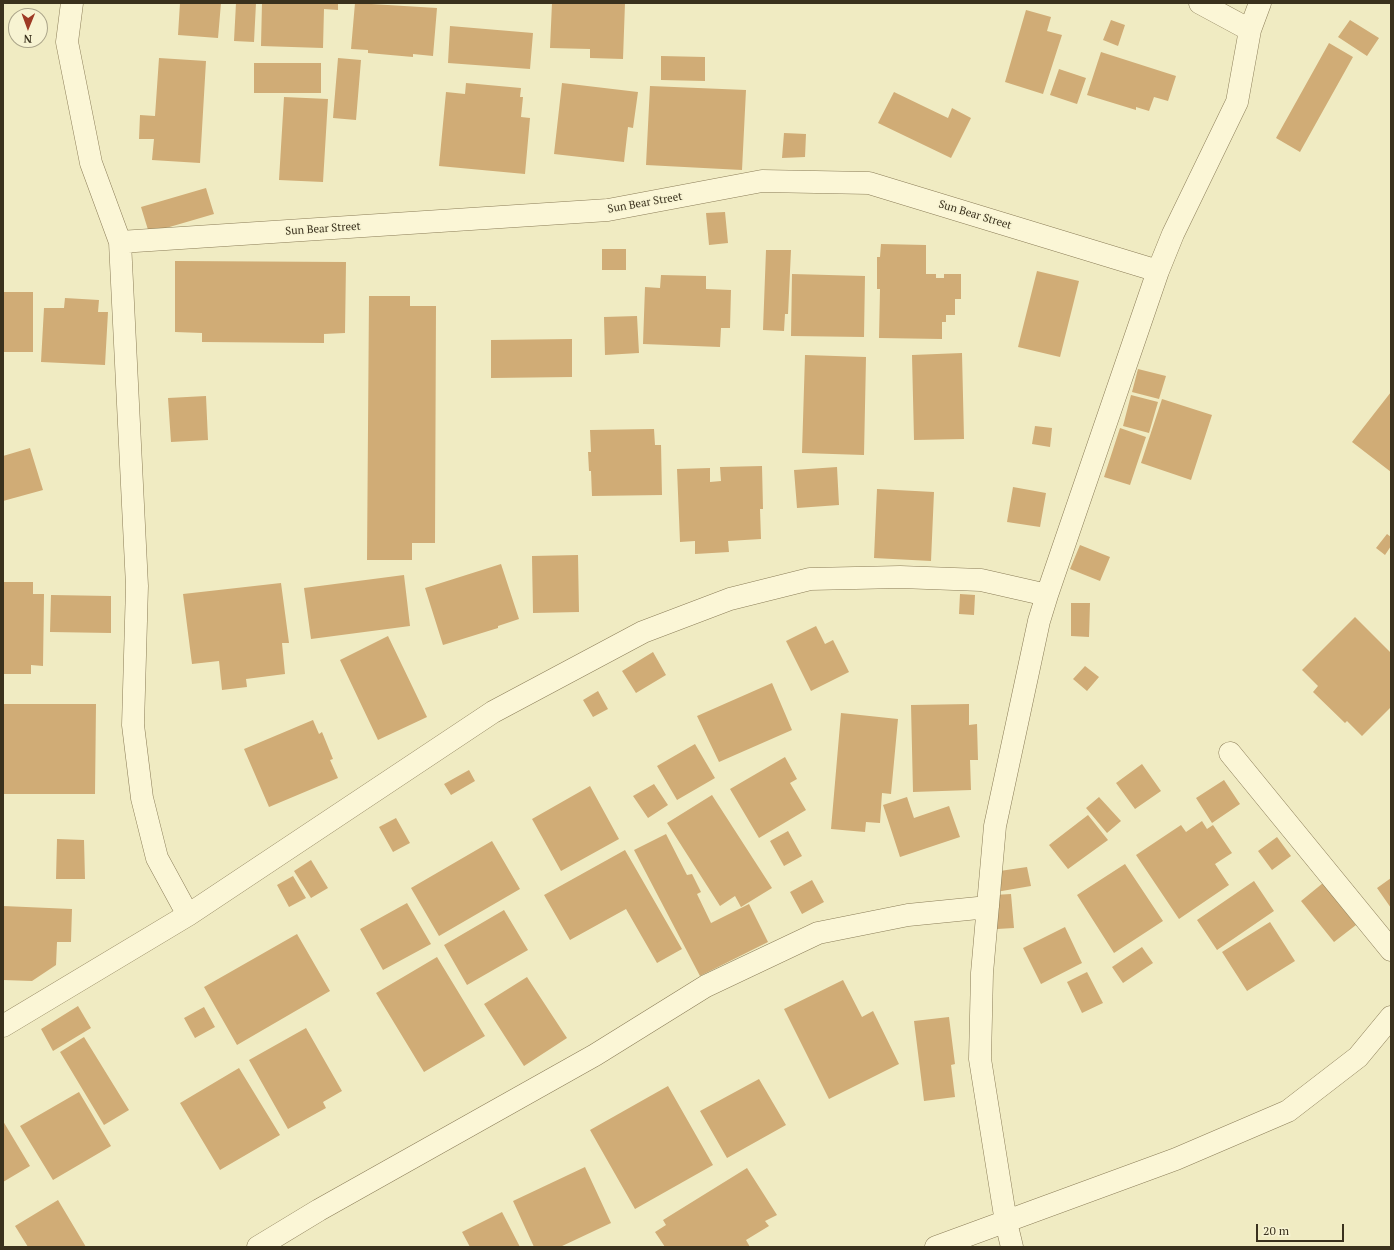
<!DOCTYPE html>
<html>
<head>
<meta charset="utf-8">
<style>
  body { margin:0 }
  #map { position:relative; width:1394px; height:1250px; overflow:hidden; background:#f0ebc2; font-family:"PT Serif",serif }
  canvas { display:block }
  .frame { position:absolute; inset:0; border:4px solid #3a311d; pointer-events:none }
  .north { position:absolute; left:8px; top:8px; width:40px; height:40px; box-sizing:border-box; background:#f7f3d2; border:1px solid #aba58a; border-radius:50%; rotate:181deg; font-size:11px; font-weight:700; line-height:16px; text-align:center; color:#3a311d }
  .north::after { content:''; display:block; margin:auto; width:14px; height:18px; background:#9e3a25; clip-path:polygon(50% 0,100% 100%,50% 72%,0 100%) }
  .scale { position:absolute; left:1256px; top:1224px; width:88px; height:18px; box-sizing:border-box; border:2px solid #3a311d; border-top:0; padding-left:5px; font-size:12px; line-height:14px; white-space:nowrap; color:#3a311d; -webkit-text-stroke:3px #f7f3d2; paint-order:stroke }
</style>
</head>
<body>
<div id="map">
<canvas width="1394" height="1250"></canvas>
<div class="frame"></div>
<div class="north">N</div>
<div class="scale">20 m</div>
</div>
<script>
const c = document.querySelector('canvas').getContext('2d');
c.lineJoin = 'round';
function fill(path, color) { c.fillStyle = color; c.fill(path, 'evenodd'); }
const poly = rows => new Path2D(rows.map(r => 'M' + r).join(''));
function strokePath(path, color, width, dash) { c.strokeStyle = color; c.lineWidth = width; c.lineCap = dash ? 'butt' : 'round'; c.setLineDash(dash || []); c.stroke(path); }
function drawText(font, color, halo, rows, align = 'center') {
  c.font = font + ' "PT Serif",serif'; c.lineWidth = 3; c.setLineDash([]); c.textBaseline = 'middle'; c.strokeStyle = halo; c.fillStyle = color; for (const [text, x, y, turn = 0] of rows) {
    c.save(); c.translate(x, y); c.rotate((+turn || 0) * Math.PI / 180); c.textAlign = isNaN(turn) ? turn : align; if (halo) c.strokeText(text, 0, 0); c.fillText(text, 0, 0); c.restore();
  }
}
fill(poly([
  [180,3,221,3,218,38,178,35],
  [236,3,256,3,254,42,234,41],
  [262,3,338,3,338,10,324,9,323,48,261,46],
  [355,3,437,8,433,56,413,54,413,57,368,53,368,50,351,49],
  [552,3,625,3,623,59,590,58,590,49,550,48],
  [1026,10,1051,17,1047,31,1062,35,1043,94,1005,82],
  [1111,20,1125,25,1118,46,1103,40],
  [1350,20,1379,38,1367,56,1338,37],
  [450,26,533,33,530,69,448,63],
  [1329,43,1353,57,1300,152,1276,138],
  [1101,52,1176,76,1168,101,1154,97,1149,111,1136,107,1136,110,1087,95],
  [661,56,705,57,705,81,661,80],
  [159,58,206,61,200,163,152,160,154,139,139,139,140,115,155,116],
  [338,58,361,60,356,120,333,118],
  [254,63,321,63,321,93,254,93],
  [1059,69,1086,78,1077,104,1050,95],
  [466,83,521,88,520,97,523,97,521,117,530,118,525,174,439,166,446,92,465,94],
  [562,83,638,92,633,128,628,127,624,162,554,154],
  [650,86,746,90,742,170,646,165],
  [894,92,948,118,952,108,971,118,951,158,878,123],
  [284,97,328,99,323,182,279,180],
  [784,133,806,134,805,157,782,158],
  [206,188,214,214,149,233,141,207],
  [725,212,728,243,709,245,706,213],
  [881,244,926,245,926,274,936,274,936,278,944,278,944,274,961,274,961,299,955,299,955,315,946,315,946,322,942,322,942,339,879,338,880,289,877,289,877,257,880,257],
  [602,249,626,249,626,270,602,270],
  [766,250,791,250,788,314,785,314,784,331,763,330],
  [175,261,346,262,345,333,324,334,324,343,202,342,202,333,175,332],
  [1037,271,1079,281,1060,357,1018,347],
  [792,274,865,276,864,337,791,336],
  [661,275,706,276,706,289,731,290,730,328,721,328,720,347,643,344,645,287,660,288],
  [3,292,33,292,33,352,3,352],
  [369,296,410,296,410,306,436,306,435,543,412,543,412,560,367,560],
  [65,298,99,300,98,312,108,312,105,365,41,362,44,308,64,308],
  [637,316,639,353,605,355,604,317],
  [572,339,572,377,491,378,491,340],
  [962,353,964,439,914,440,912,355],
  [805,355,866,357,864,455,802,453],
  [1138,369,1166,376,1159,399,1132,392],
  [1391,392,1391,472,1352,442],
  [1131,395,1158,402,1149,433,1123,426],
  [206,396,208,440,171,442,168,398],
  [1162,399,1212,415,1191,480,1141,463],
  [1035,426,1052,428,1050,447,1032,444],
  [1120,428,1146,437,1130,485,1104,477],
  [654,429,655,445,661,445,662,495,592,496,591,471,589,471,588,452,591,452,590,430],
  [30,448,43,490,3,501,3,456],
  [762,466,763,509,760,509,761,539,728,541,729,552,695,554,695,541,680,542,677,469,710,468,710,482,721,481,720,467],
  [837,467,839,505,797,508,794,470],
  [1013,487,1046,493,1040,527,1007,522],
  [877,489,934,492,931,561,874,558],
  [1387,534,1391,537,1391,546,1385,555,1376,548],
  [1080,545,1110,557,1100,581,1070,569],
  [578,555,579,612,533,613,532,556],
  [501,564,519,619,498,626,498,628,443,645,425,588],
  [404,575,410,626,311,639,304,588],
  [3,582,33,582,33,594,44,594,43,666,31,665,31,674,3,674],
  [281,583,289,643,282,643,285,674,246,679,247,687,222,690,219,661,192,664,183,594],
  [960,594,975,595,974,615,959,614],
  [51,595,111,596,111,633,50,632],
  [1071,603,1090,603,1089,637,1071,636],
  [1355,617,1391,653,1391,707,1362,736,1347,721,1345,723,1313,692,1318,686,1302,670],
  [816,626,825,644,833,640,849,672,811,691,786,641],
  [388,636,427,717,378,740,340,660],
  [653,652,666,675,636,693,622,671],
  [1085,666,1099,677,1087,691,1073,679],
  [772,683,792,730,719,762,697,716],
  [598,691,608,709,593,717,583,700],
  [3,704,96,704,95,794,3,794],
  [969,704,969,725,977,724,978,760,970,760,971,790,913,792,911,705],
  [841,713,898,719,891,794,882,793,880,823,866,822,865,832,831,829],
  [313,720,319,734,322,732,333,759,330,760,338,778,269,807,244,749],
  [695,744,715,778,677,800,657,766],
  [785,757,797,779,790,783,806,810,759,838,730,789],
  [1142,764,1161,791,1135,809,1116,783],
  [469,770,475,781,451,795,444,784],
  [1224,780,1240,804,1212,823,1196,798],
  [654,784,668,805,648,818,633,796],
  [590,786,619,839,561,871,532,819],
  [712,795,772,888,741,907,735,896,720,906,667,823],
  [907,797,914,818,949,806,960,837,900,857,883,805],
  [1099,797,1121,821,1107,833,1086,808],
  [1088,815,1108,840,1068,869,1049,845],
  [396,818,410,843,393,852,379,827],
  [1202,821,1207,829,1213,825,1232,853,1215,864,1229,885,1179,919,1136,855,1181,825,1186,832],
  [788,831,802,856,784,866,770,841],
  [666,834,687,875,692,874,701,892,697,894,711,923,749,904,768,942,700,976,634,850],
  [1277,837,1291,856,1272,870,1258,851],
  [57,839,84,840,85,879,56,879],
  [492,841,520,889,439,936,411,888],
  [625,850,682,949,657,963,626,909,570,940,544,895],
  [311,860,328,888,311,898,294,871],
  [1125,864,1163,921,1114,953,1077,895],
  [1027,867,1031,886,996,892,993,872],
  [293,876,306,898,289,907,277,885],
  [1391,878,1391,908,1377,888],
  [812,880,824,902,802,914,790,892],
  [1254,881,1274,911,1217,950,1197,920],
  [1323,883,1356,925,1334,942,1301,901],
  [1011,894,1014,928,997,929,994,895],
  [407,903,431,944,383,970,360,929],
  [3,906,72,909,71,942,57,942,56,965,32,981,3,980],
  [504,910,528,950,467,985,444,945],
  [1270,922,1295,961,1247,991,1222,952],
  [1065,927,1082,963,1041,984,1023,948],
  [297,934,330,991,237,1045,204,987],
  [1142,947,1153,963,1123,983,1112,967],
  [437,957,485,1036,424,1072,376,993],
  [1087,972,1103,1003,1082,1013,1067,982],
  [527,977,567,1038,524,1066,484,1004],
  [843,980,862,1017,873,1011,899,1064,829,1099,784,1009],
  [78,1006,91,1028,53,1051,41,1029],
  [204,1007,215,1027,195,1038,184,1018],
  [949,1017,955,1064,951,1065,955,1097,924,1101,914,1021],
  [306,1028,342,1091,323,1102,326,1108,288,1129,249,1060],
  [84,1037,129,1110,104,1125,60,1052],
  [239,1068,280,1135,220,1170,180,1103],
  [759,1079,786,1125,727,1158,700,1111],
  [668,1086,713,1165,635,1209,590,1130],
  [79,1092,111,1146,53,1180,20,1126],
  [3,1121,30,1166,3,1182],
  [585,1167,611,1223,560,1247,534,1247,513,1201],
  [747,1168,777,1215,765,1221,769,1226,746,1240,750,1247,665,1247,655,1232,666,1225,663,1220],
  [58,1200,86,1247,28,1247,15,1226],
  [502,1212,520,1247,470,1247,462,1232]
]), '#d0ac76');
const minor = poly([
  [72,3,67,42,91,163,120,242,137,586,133,725,142,798,157,858,188,915],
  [1200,3,1250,30],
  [120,242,608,210,762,181,869,183,1158,271],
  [1230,753,1391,950],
  [3,1026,188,915,493,712,643,632,730,599,810,579,900,577,981,580,1047,595],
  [258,1247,319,1210,595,1055,706,986,818,933,908,915,988,907],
  [936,1247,1176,1159,1288,1111,1358,1057,1391,1017],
  [1012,1247,1006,1222,980,1059,982,973,995,826,1039,621,1047,595,1158,271,1173,234,1237,102,1250,30,1260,3]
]);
strokePath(minor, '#8b7d58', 23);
strokePath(minor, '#fbf6d6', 22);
drawText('11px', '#3a311d', '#f7f3d2', [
  ["Sun Bear Street",645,203,-10],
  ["Sun Bear Street",975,215,17],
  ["Sun Bear Street",323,229,-4]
]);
</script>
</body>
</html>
